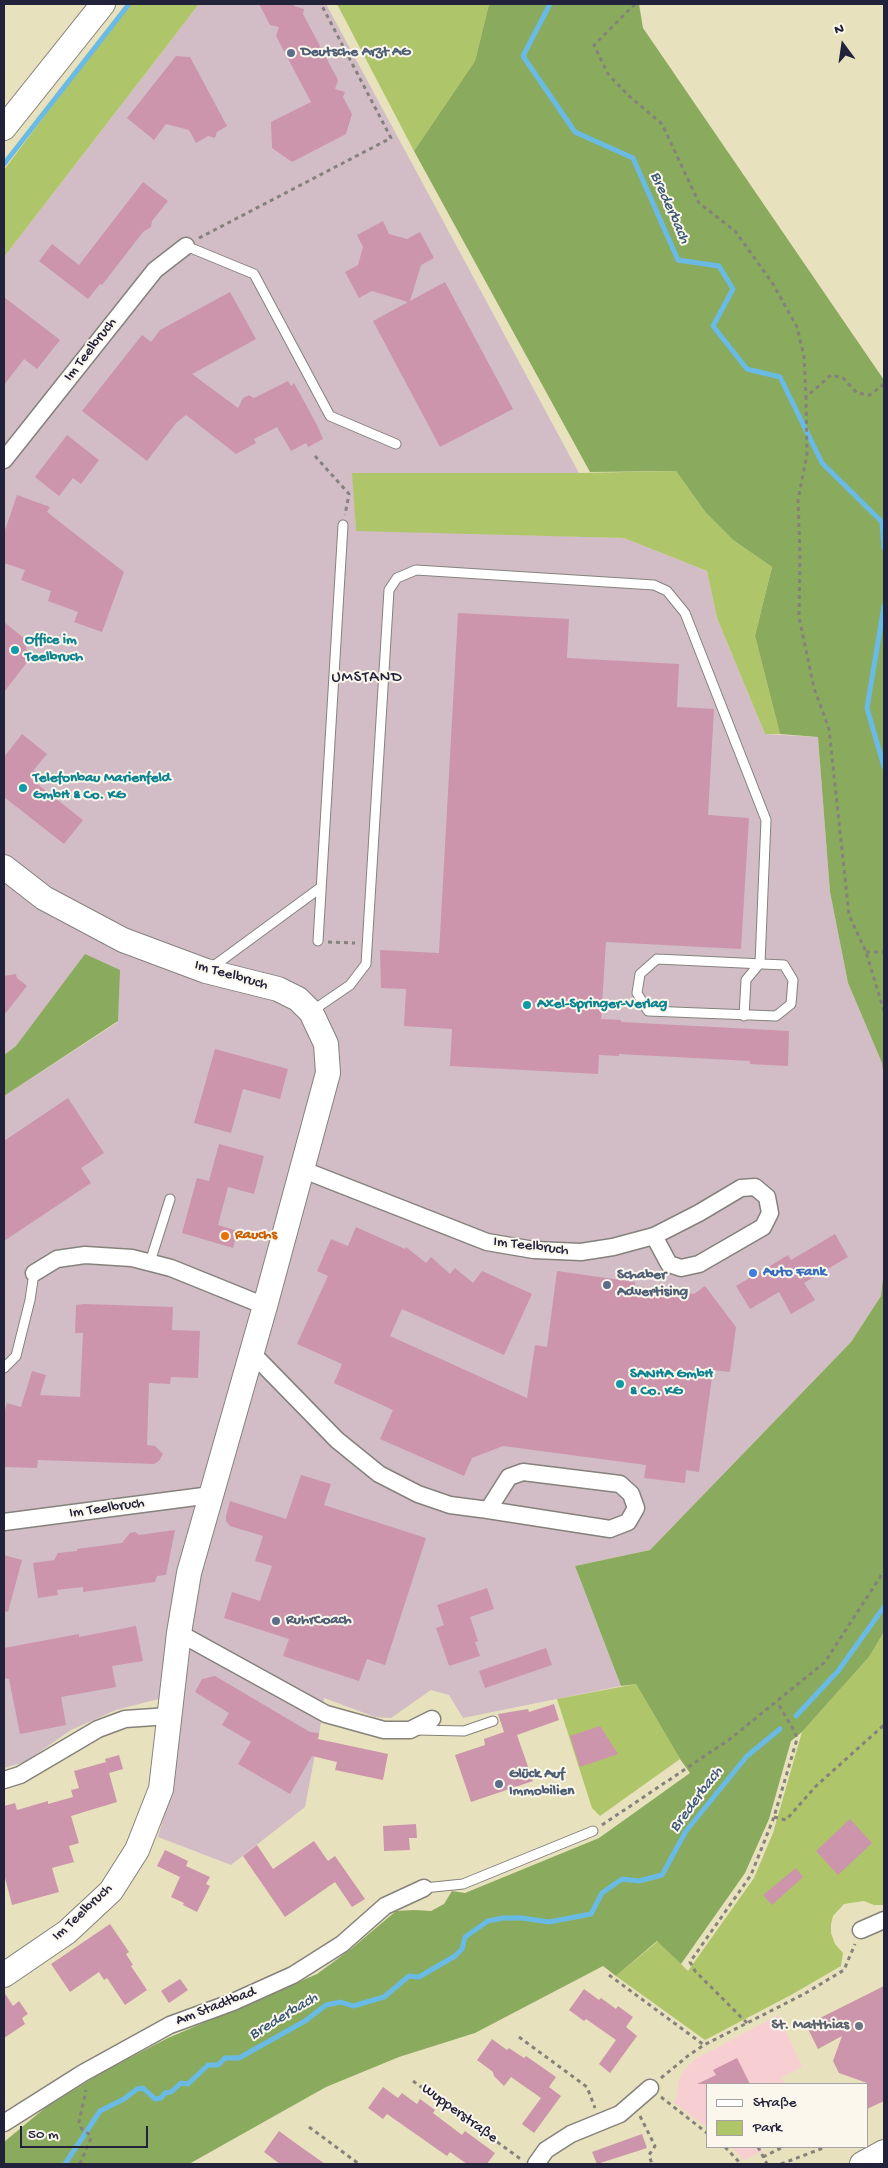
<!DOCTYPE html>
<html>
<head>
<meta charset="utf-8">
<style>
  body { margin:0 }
  #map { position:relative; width:888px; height:2168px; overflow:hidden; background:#e8e1bd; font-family:"Gochi Hand",sans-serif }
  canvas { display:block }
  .frame { position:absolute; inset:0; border:5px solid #22223b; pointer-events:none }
  .legend { position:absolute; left:706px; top:2083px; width:162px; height:65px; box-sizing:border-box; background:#fbf7ec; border:1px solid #a4a2a5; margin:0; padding:6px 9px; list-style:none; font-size:15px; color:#22223b }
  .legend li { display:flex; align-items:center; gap:10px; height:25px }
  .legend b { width:25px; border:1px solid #a4a2a5 }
  .north { position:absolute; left:818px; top:20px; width:50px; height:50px; -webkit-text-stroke:4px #fbf7ec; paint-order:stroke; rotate:346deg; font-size:14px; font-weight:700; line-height:20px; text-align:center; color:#22223b }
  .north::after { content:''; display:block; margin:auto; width:18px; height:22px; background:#22223b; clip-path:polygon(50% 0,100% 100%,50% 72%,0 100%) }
  .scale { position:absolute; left:20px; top:2126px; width:128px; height:22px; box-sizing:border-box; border:2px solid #22223b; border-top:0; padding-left:6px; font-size:15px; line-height:18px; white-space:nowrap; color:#22223b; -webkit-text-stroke:4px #fbf7ec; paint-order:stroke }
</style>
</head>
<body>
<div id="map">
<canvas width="888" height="2168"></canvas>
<div class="frame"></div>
<ul class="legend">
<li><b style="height:6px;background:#fff"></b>Straße</li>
<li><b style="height:14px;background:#aec569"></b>Park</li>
</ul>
<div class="north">N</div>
<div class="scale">50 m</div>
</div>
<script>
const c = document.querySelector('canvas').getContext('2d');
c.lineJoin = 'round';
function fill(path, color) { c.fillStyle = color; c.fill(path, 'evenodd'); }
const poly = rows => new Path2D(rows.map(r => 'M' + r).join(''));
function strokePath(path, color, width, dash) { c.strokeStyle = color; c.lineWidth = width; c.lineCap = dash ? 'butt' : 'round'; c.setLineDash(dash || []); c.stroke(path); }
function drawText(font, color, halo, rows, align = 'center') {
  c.font = font + ' "Gochi Hand",sans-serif'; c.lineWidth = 4; c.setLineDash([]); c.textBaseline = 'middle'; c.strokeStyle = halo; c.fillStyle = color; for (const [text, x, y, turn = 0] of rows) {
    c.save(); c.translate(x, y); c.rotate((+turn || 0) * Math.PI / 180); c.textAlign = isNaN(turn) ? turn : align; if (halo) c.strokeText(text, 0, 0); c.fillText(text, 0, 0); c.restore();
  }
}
fill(poly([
  [778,2015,802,2066,782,2078,784,2084,707,2084,707,2127,674,2103,677,2096,678,2082,684,2070,694,2060],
  [732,2147,760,2147,763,2151,744,2160]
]), '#f7cfd3');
fill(poly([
  [199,4,326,4,579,473,353,473,356,530,624,538,707,571,717,618,765,734,818,737,830,892,848,983,882,1063,884,1081,884,1267,881,1296,851,1342,650,1550,575,1566,621,1686,463,1718,449,1695,431,1690,391,1718,375,1717,324,1698,321,1723,305,1807,231,1865,158,1837,171,1791,182,1693,116,1710,71,1730,25,1762,4,1768,4,1096,118,1022,16,1046,4,1055,4,257]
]), '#d2bdc7');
fill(poly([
  [128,4,199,4,4,257,4,170],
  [337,4,489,4,475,61,414,151],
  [676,471,706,513,733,540,772,567,755,636,780,734,765,734,717,618,707,571,624,538,356,531,352,473,579,473],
  [884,1632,884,1905,874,1905,864,1901,844,1904,833,1916,831,1924,831,1933,835,1944,843,1953,841,1966,791,1995,705,2040,616,1976,658,1941,688,1971,754,1878,773,1833,802,1732,869,1657],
  [636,1684,680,1759,600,1816,592,1808,557,1699]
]), '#aec569');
fill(poly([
  [489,4,639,4,643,28,884,380,884,1081,882,1063,848,983,830,892,818,737,780,734,755,636,772,567,733,540,706,513,676,471,590,472,414,151,475,61],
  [85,954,120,970,118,1021,4,1096,4,1055,16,1046],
  [884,1267,884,1632,869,1657,802,1732,791,1741,769,1819,745,1873,681,1964,657,1941,616,1976,603,1966,475,2033,399,2057,326,2087,189,2164,4,2164,4,2142,46,2107,106,2070,168,2038,317,1974,351,1949,396,1911,414,1910,431,1911,444,1904,452,1891,465,1893,599,1838,690,1773,680,1759,636,1684,621,1686,575,1566,650,1550,851,1342,881,1296]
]), '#8aaa5d');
strokePath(poly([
  [550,4,523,56,575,132,633,158,678,260,719,266,733,289,713,326,747,369,780,377,822,463,882,522,884,548],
  [4,164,129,4],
  [884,606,867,708,884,767],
  [796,1716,838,1671,884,1607],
  [65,2164,100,2111,124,2099,137,2089,143,2088,155,2099,161,2098,165,2093,171,2092,181,2083,188,2084,208,2065,218,2065,225,2058,239,2058,305,2021,326,2005,341,2002,353,2006,384,1997,409,1976,419,1977,455,1956,462,1949,465,1937,488,1921,503,1918,522,1918,549,1922,591,1914,602,1893,622,1879,639,1881,662,1875,686,1831,747,1756,780,1729]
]), '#69bbe5', 5);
fill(poly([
  [259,4,295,4,294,6,304,9,303,14,338,80,335,89,345,92,343,97,352,114,346,134,292,162,272,148,271,122,311,102,276,36,279,27,270,25],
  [176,56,190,57,227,126,217,132,215,138,208,136,196,143,189,130,166,124,154,140,127,118],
  [143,182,168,201,152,221,151,227,143,232,102,285,100,284,88,299,39,261,52,244,79,265],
  [383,221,389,234,407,239,420,232,434,258,421,265,410,301,445,282,513,409,440,447,373,321,408,302,372,291,359,298,345,272,358,265,363,247,357,235],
  [230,292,256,339,192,374,238,408,243,398,249,395,254,398,288,381,291,386,294,383,317,425,323,439,308,447,306,443,291,451,277,427,254,439,256,443,236,454,186,415,176,423,147,461,82,411,142,335,151,342,160,330],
  [4,297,60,340,37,369,24,359,4,385],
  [67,435,99,460,81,484,73,478,59,496,35,477],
  [17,495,50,507,47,512,124,572,102,632,74,622,78,612,48,601,51,591,21,580,25,570,4,563,4,533],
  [458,613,569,619,567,658,679,664,677,707,714,709,708,815,749,818,741,949,606,942,601,1019,621,1020,621,1022,789,1031,788,1066,750,1064,750,1061,619,1054,619,1056,599,1055,598,1074,450,1066,452,1029,404,1026,406,989,381,988,380,950,439,953],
  [4,622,25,639,28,661,4,692],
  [22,734,47,754,33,771,36,772,31,779,83,820,64,844,4,797,4,757],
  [16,974,17,978,27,986,4,1015,4,976],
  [215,1049,288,1069,280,1099,243,1089,231,1133,194,1123],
  [68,1098,104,1153,81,1168,91,1183,4,1241,4,1141],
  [219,1144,264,1156,254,1194,228,1187,218,1225,238,1231,233,1248,182,1233,197,1178,209,1181],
  [356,1227,405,1249,406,1247,426,1263,431,1257,450,1274,455,1268,473,1283,482,1271,532,1294,504,1355,402,1309,390,1336,527,1398,535,1345,547,1347,557,1271,635,1282,635,1287,694,1294,705,1286,736,1327,730,1372,713,1370,699,1472,686,1470,685,1483,644,1478,646,1465,503,1446,472,1458,464,1476,380,1439,393,1410,334,1383,342,1364,297,1344,328,1276,317,1271,331,1239,348,1246],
  [835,1234,848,1257,804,1283,815,1300,791,1314,779,1292,750,1309,736,1286,761,1271,768,1273,770,1266,788,1255,791,1260],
  [84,1304,173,1307,172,1330,200,1331,198,1378,171,1377,170,1384,149,1383,147,1445,155,1446,163,1454,159,1461,154,1464,38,1460,37,1468,4,1467,4,1414,7,1403,21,1407,32,1371,46,1375,40,1395,80,1397,83,1333,75,1333,76,1305],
  [301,1475,331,1484,324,1505,426,1538,385,1665,367,1659,359,1681,283,1656,289,1639,224,1618,232,1592,260,1601,272,1566,255,1561,263,1536,230,1526,226,1521,226,1516,230,1501,286,1519],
  [175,1530,166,1575,157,1576,155,1582,83,1592,83,1587,57,1590,58,1595,38,1598,33,1563,54,1560,58,1553,77,1551,77,1549,122,1543,130,1533,135,1532,139,1535],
  [4,1555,22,1560,8,1612,4,1611],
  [487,1588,494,1609,470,1617,478,1641,475,1642,480,1656,449,1666,436,1628,444,1625,437,1605],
  [136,1626,143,1661,112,1666,116,1687,61,1697,66,1725,20,1734,9,1679,4,1678,4,1648,79,1634,79,1637],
  [546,1648,552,1665,485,1688,479,1671],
  [215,1676,310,1732,319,1733,318,1739,388,1754,383,1780,335,1770,337,1762,312,1756,290,1794,238,1764,251,1742,222,1725,229,1713,195,1692,202,1679],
  [554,1704,559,1720,517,1735,533,1781,471,1802,455,1755,485,1745,484,1739,504,1732,498,1714,528,1709,529,1712],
  [600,1726,618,1754,580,1767,570,1736],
  [119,1755,123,1769,109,1773,105,1759],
  [106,1762,117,1802,71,1816,79,1843,69,1846,74,1862,52,1868,59,1892,12,1905,4,1874,4,1806,15,1803,17,1810,48,1801,48,1804,73,1797,71,1790,79,1788,74,1771],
  [850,1819,872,1843,838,1875,816,1851],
  [416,1824,417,1838,409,1838,410,1850,384,1851,383,1826],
  [314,1841,328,1861,335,1856,365,1899,352,1907,335,1882,285,1917,243,1856,257,1845,273,1869],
  [165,1850,188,1861,186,1866,210,1877,206,1884,210,1886,197,1912,183,1905,184,1903,171,1897,180,1877,157,1866],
  [796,1868,803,1877,772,1905,763,1895],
  [110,1924,129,1952,126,1954,133,1965,131,1966,147,1990,125,2005,107,1978,104,1980,99,1972,70,1992,51,1964],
  [180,1979,188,1990,169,2003,161,1991],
  [884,1986,884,2101,867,2109,867,2083,839,2073,833,2061,842,2036,818,2049,806,2025],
  [584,1989,599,2000,601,1998,616,2009,618,2006,633,2017,626,2027,637,2036,610,2073,599,2064,616,2040,586,2019,584,2021,569,2010],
  [4,1992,13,2006,19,2001,28,2014,22,2018,25,2024,4,2038],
  [492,2039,507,2050,509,2048,524,2058,526,2056,556,2077,549,2087,561,2096,534,2133,522,2124,541,2098,511,2077,504,2086,494,2076,493,2072,477,2060],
  [737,2058,750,2084,697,2084,716,2075,713,2070],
  [383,2087,398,2098,402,2093,417,2104,420,2099,435,2110,433,2113,462,2135,465,2131,495,2153,487,2164,467,2164,450,2152,447,2156,387,2114,383,2119,368,2108],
  [279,2131,294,2142,325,2164,280,2164,264,2152],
  [642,2134,647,2148,597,2164,592,2152]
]), '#cc95ab');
const lane = poly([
  [186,246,254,274,330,416,396,444],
  [318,941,343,525],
  [657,959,784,965,793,980,791,1004,776,1016,648,1011,637,993,640,974,657,959],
  [211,968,320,888],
  [312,1011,350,985,366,964,389,590,397,578,416,570,654,585,667,591,685,613,766,820,760,963,746,980,744,1016],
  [150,1262,170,1199],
  [4,1368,16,1356,30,1300,34,1273],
  [417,1730,464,1731,493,1721],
  [424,1888,463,1884,593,1831]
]);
const street = poly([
  [4,460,155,270,186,246],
  [301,1169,487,1242,534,1250,581,1252,613,1247,654,1236,699,1213,741,1188,755,1187,767,1197,770,1213,763,1227,699,1264,681,1268,669,1264,654,1236],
  [34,1273,57,1259,85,1255,132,1258,171,1268,265,1306],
  [251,1352,337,1440,379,1474,418,1494,450,1505,488,1510,610,1529,628,1522,636,1508,631,1494,620,1484,523,1472,509,1477,488,1510],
  [4,1522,211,1495],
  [179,1633,326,1714,384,1730,410,1730,432,1719],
  [4,1780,20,1775,98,1729,125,1719,169,1716],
  [861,1930,884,1920],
  [4,2123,83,2073,170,2025,233,2002,293,1975,342,1944,385,1906,424,1888],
  [536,2164,546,2150,571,2134,620,2114,650,2088]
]);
const secondary = poly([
  [4,128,103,4],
  [4,867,44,898,123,940,206,971,278,989,298,999,311,1012,326,1044,328,1073,265,1306,189,1573,179,1633,161,1789,137,1850,111,1891,67,1932,4,1975],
  [862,2164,884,2152]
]);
strokePath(lane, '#85827c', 11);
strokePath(street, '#85827c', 19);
strokePath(secondary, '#85827c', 26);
strokePath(poly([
  [635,4,594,45,608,74,629,96,662,124,699,203,735,231,773,284,797,327,804,356,806,397],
  [199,238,391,138,321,4],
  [884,384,870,395,857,393,843,378,831,375,806,397,807,454,798,500,800,555,799,617,814,688,829,729,849,915,866,952,884,1011],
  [315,456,349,494,345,515],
  [328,942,355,943],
  [866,952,884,952],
  [774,1817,786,1820,816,1786,884,1725],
  [602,1825,730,1739,825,1662,884,1571],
  [609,1975,704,2045],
  [747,2023,695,1971,690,1962,751,1875,774,1817,797,1739,795,1732,777,1702],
  [519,2037,587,2087,595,2108],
  [661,2078,689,2055,704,2045,804,1994,844,1970,855,1944],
  [413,2081,522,2160],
  [661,2097,707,2133],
  [640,2116,655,2146,649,2155,652,2164],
  [309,2127,359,2164],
  [725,2147,741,2164],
  [758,2147,767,2164],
  [763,2157,783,2147],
  [80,2164,91,2138,90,2135,81,2128,79,2122,86,2090],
  [781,2164,826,2147]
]), '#85827c', 3, [4, 4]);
strokePath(lane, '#fff', 9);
strokePath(street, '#fff', 16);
strokePath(secondary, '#fff', 24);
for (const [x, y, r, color] of [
  [291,53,5,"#5c6f8a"],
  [15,650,5,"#0f9aa8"],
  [23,788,5,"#0f9aa8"],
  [527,1005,5,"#0f9aa8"],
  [225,1236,5,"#e8710a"],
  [753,1273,5,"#3f7fe0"],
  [607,1285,5,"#5c6f8a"],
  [620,1384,5,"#0f9aa8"],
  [276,1621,5,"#5c6f8a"],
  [499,1784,5,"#5c6f8a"],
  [859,2026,5,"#6b7280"]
]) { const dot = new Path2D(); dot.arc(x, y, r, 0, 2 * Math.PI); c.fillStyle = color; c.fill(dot); strokePath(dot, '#fbf7ec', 2); }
drawText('bold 15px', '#4e5e75', '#fbf7ec', [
  ["Deutsche Arzt AG",301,53],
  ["Schaber",617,1276],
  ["Advertising",617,1293],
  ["RuhrCoach",286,1621],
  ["Glück Auf",509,1775],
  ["Immobilien",509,1792]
], 'left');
drawText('15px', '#22223b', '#fbf7ec', [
  ["Im Teelbruch",91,350,-52],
  ["Im Teelbruch",231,976,16],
  ["Im Teelbruch",531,1247,7],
  ["Im Teelbruch",107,1509,-8],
  ["Im Teelbruch",83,1913,-43],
  ["Am Stadtbad",216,2007,-21],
  ["Wupperstraße",459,2114,36]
]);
drawText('bold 15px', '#0d838f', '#fbf7ec', [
  ["Office im",25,641],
  ["Teelbruch",25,658],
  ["Telefonbau Marienfeld",33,779],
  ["GmbH & Co. KG",33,796],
  ["Axel-Springer-Verlag",537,1005],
  ["SANHA GmbH",630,1375],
  ["& Co. KG",630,1392]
], 'left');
drawText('bold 15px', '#c56008', '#fbf7ec', [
  ["Rauchs",235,1236]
], 'left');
drawText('bold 15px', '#366cbe', '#fbf7ec', [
  ["Auto Fank",763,1273]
], 'left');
drawText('bold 15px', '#5b616d', '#fbf7ec', [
  ["St. Matthias",849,2026]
], 'right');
drawText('italic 16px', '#3b5876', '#fbf7ec', [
  ["Brederbach",669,208,66],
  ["Brederbach",697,1800,-53],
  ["Brederbach",284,2017,-31]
]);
c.letterSpacing = '1px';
drawText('16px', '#22223b', '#fbf7ec', [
  ["UMSTAND",367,679]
]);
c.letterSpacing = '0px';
</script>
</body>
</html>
